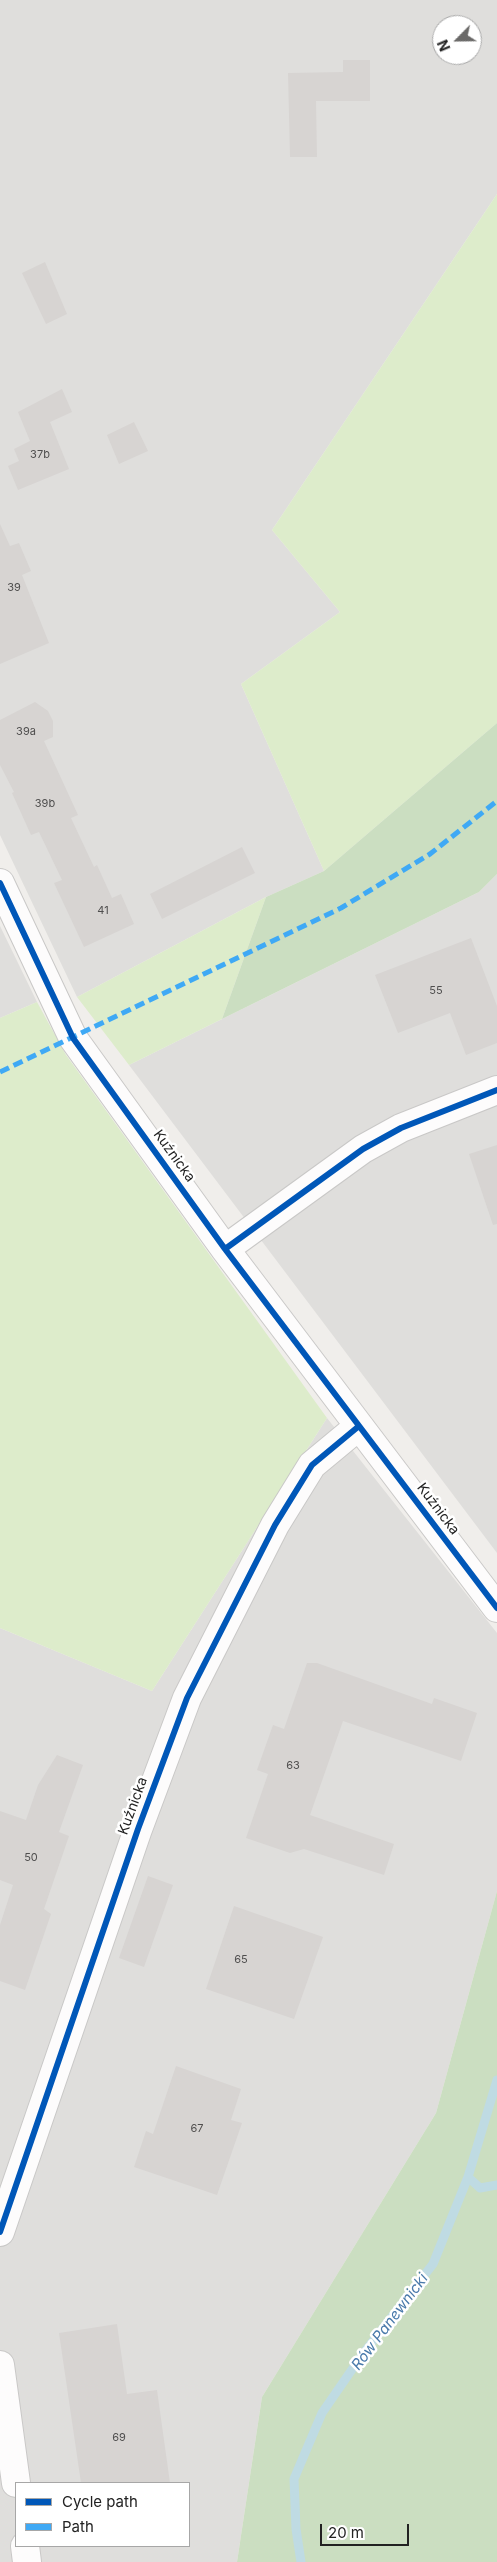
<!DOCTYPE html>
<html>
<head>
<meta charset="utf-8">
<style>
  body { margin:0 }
  #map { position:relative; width:497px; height:2562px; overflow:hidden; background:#f0eeeb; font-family:Inter,sans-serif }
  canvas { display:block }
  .legend { position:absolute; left:15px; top:2482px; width:175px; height:65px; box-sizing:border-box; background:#fff; border:1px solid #a7a7a7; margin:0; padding:6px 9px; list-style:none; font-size:15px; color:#222 }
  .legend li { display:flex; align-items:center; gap:10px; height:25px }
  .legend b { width:25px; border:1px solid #a7a7a7 }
  .north { position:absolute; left:432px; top:15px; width:50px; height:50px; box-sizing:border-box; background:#fff; border:1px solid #a7a7a7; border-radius:50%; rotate:247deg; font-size:14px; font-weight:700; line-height:20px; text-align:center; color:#222 }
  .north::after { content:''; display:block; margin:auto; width:18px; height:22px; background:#6a6968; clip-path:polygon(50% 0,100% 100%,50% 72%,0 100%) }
  .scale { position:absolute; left:320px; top:2524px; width:89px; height:22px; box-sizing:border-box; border:2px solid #222; border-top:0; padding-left:6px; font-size:15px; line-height:18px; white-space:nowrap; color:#222; -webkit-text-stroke:4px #fff; paint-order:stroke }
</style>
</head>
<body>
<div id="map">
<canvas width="497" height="2562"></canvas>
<ul class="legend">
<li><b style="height:6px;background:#0057b8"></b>Cycle path</li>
<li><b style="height:6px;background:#3fa9f5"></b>Path</li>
</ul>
<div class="north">N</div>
<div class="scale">20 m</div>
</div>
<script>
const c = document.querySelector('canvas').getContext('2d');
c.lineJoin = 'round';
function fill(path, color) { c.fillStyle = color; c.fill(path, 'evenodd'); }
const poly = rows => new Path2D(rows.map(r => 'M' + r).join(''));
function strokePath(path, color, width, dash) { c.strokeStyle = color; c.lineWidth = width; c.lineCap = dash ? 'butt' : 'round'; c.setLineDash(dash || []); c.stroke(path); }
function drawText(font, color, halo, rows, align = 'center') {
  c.font = font + ' Inter,sans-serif'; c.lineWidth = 5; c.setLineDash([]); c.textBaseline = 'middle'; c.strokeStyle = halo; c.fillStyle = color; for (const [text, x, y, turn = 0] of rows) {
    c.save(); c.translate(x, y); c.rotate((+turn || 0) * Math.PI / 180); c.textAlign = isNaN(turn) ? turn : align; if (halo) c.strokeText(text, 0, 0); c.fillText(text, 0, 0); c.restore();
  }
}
fill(poly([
  [0,0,497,0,497,194,272,530,340,612,241,684,324,871,266,897,77,997,0,835],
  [442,25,472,25,472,55,442,55],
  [497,874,497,1553,129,1065,479,892],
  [0,926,37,1002,0,1018],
  [327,1418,497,1633,497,1891,436,2113,262,2397,237,2562,0,2562,0,1628,152,1691],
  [16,2483,189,2483,189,2546,16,2546]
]), '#dfdedc');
fill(poly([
  [497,194,497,723,324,871,241,684,340,612,272,530],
  [266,897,222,1019,129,1065,77,997],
  [37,1002,66,1055,327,1418,152,1691,0,1628,0,1018]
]), '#ddeccb');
fill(poly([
  [497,723,497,874,479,892,222,1019,266,897,324,871],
  [497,1891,497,2562,237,2562,262,2397,436,2113]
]), '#cbdec1');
strokePath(poly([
  [468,2177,480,2188,497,2185],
  [301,2562,296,2529,294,2479,322,2413,362,2355,433,2264,468,2177,497,2080]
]), '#bfdbe3', 9);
fill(poly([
  [343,60,370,60,370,101,316,101,317,157,290,157,288,73,343,72],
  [45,262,67,314,46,324,22,273],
  [62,389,72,412,50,422,69,469,18,490,8,466,19,461,14,449,30,441,18,412],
  [134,422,148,451,119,464,107,435],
  [0,524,10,546,19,543,31,571,22,575,49,643,0,664],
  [35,702,48,711,53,721,53,737,44,741,78,815,71,818,94,867,97,865,112,898,121,894,134,924,84,947,54,883,62,880,39,832,31,835,12,793,14,792,0,765,0,720],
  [242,847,255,873,162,919,150,894],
  [471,938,497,1006,497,1043,466,1055,450,1013,398,1033,375,975],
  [497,1145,497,1224,493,1225,469,1154],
  [307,1663,317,1663,432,1704,434,1698,477,1713,461,1761,343,1721,310,1815,394,1844,384,1875,304,1849,290,1853,246,1838,268,1774,257,1770,273,1725,284,1729],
  [57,1755,83,1765,59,1832,69,1836,44,1909,51,1914,25,1990,0,1981,0,1925,13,1885,0,1880,0,1811,26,1820,38,1785],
  [148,1876,173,1885,144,1967,119,1958],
  [234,1906,323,1937,294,2019,206,1989],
  [176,2066,241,2089,231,2120,242,2123,217,2195,134,2167,146,2131,153,2134],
  [117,2324,127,2394,157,2390,170,2483,81,2483,59,2333]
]), '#d7d4d2');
const street = poly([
  [0,883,73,1038,225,1249,497,1608],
  [225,1249,363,1149,401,1128,497,1090],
  [0,2232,138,1829,187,1698,275,1525,312,1465,359,1426],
  [0,2365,16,2483],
  [25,2546,27,2562]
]);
strokePath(street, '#c9c8c7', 30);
strokePath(street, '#fdfcfc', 28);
strokePath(poly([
  [0,1072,341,908,430,854,497,801]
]), '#3fa9f5', 5, [10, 5]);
strokePath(poly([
  [0,883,73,1038,225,1249,497,1608],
  [225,1249,363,1149,401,1128,497,1090],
  [0,2232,138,1829,187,1698,275,1525,312,1465,359,1426]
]), '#0057b8', 6);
drawText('11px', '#4f4e4e', null, [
  ["37b",40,455],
  ["39",14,588],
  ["39a",26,732],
  ["39b",45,804],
  ["41",103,911],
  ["55",436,991],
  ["63",293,1766],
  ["50",31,1858],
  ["65",241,1960],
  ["67",197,2129],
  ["69",119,2438]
]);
drawText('14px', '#222', '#fff', [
  ["Kuźnicka",174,1156,54],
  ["Kuźnicka",438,1509,53],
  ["Kuźnicka",133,1806,-70]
]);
drawText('italic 15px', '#4a7aab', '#fff', [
  ["Rów Panewnicki",390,2322,-53]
]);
</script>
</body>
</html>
